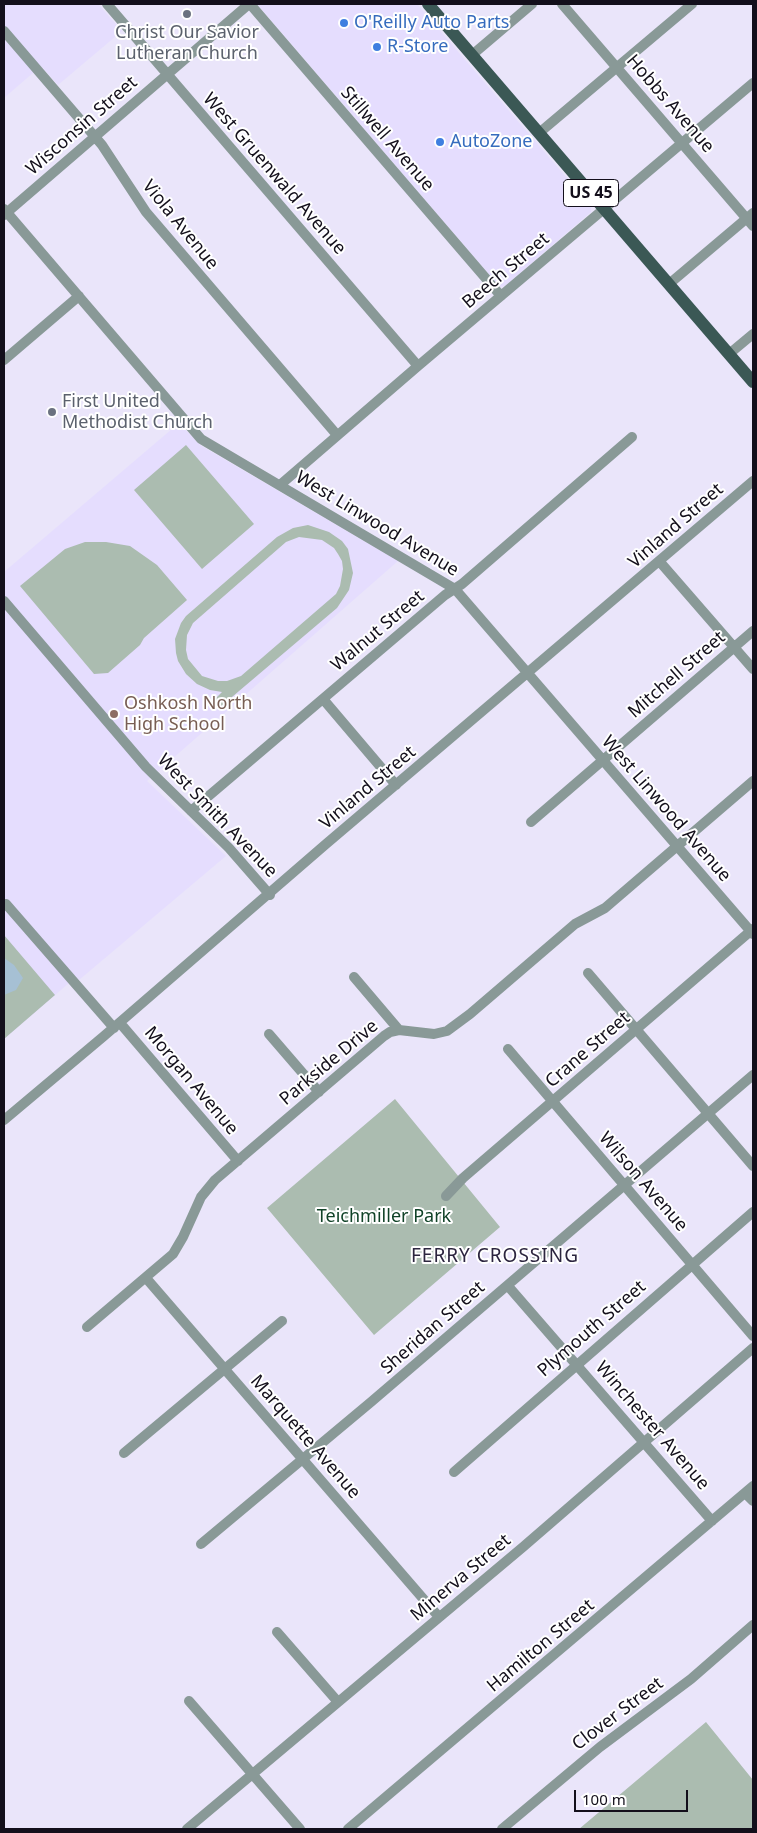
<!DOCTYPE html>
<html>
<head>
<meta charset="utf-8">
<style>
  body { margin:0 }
  #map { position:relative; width:757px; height:1833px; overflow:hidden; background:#eae5fa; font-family:"Noto Sans",sans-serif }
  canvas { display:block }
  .frame { position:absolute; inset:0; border:5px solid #130f1b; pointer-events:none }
  .scale { position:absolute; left:574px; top:1790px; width:114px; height:22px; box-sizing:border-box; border:2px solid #130f1b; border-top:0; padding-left:6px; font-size:15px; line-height:18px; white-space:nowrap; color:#130f1b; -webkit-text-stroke:4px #fff; paint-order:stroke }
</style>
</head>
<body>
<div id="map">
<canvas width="757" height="1833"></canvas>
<div class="frame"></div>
<div class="scale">100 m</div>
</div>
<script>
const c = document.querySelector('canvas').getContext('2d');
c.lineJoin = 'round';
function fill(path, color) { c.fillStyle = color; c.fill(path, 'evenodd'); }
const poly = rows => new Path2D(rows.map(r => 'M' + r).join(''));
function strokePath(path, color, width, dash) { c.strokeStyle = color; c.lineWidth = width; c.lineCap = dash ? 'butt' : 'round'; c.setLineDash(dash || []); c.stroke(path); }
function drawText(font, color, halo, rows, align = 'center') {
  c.font = font + ' "Noto Sans",sans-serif'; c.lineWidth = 4; c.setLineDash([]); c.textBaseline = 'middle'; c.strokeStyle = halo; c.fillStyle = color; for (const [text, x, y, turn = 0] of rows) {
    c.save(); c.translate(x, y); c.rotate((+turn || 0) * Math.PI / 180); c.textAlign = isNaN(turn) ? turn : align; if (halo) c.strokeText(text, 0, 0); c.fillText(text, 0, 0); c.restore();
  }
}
fill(poly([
  [4,4,98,4,122,31,58,85,41,66,4,98],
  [257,4,417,4,591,206,591,212,505,286,500,287],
  [179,423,200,445,398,561,147,781,226,856,79,980,76,977,4,1039,4,572]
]), '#e5ddfe');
fill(poly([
  [186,445,254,524,202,569,134,490],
  [308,525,329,532,342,541,348,549,353,573,349,590,337,608,219,708,213,701,222,692,210,690,197,684,186,674,178,661,176,653,175,639,181,623,186,616,277,537,293,528],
  [299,537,322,540,334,548,338,554,342,561,343,569,340,586,336,594,241,676,227,681,218,681,202,676,188,659,186,650,187,635,193,623,286,542],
  [85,542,106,542,130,546,157,565,187,600,144,638,140,645,108,673,94,674,20,586,65,549],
  [4,935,55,995,4,1039],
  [395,1099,500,1227,374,1335,267,1208],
  [706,1722,753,1780,753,1829,579,1829]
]), '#abbcb0');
fill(poly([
  [4,958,14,965,23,978,16,990,4,995]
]), '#a6c0d4');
strokePath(poly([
  [107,4,418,366],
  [250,4,501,296],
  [562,4,753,226],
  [4,31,102,145,146,212,337,435],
  [472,55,532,4],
  [539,133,692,4],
  [4,209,201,439,455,589,753,934],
  [4,215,249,4],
  [669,284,753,213],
  [729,354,753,334],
  [4,360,79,296],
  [280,485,418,366,753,83],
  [660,562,753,669],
  [4,601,146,767,229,848,270,895],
  [323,699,396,785],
  [191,811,445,595,462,584,632,437],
  [531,822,753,631],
  [6,904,114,1028],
  [588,973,753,1166],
  [354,977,399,1030],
  [120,1023,238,1161],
  [269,1034,319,1092],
  [508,1049,753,1336],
  [4,1120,104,1036,326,844,753,481],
  [446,1196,463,1178,753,929],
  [146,1278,439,1617],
  [508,1286,712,1521],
  [87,1327,173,1254,183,1237,201,1197,215,1180,384,1036,390,1032,399,1030,434,1034,447,1031,470,1014,575,924,605,908,753,781],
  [124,1453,282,1321],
  [454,1472,753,1212],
  [745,1493,753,1501],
  [201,1544,371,1402,753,1075],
  [277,1632,338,1702],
  [189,1701,300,1829],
  [187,1829,523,1547,753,1348],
  [348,1829,753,1486],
  [502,1829,600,1747,691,1679,753,1625]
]), '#899997', 10);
strokePath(poly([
  [428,4,753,382]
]), '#3b5855', 12);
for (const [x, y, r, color] of [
  [187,14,5,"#6b7280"],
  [344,23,5,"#3f7fe0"],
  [377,47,5,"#3f7fe0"],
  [440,142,5,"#3f7fe0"],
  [52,412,5,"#6b7280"],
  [114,714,5,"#8d6e63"]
]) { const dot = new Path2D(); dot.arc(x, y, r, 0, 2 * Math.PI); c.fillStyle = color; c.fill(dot); strokePath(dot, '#fff', 2); }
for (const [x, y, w] of [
  [591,193,55]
]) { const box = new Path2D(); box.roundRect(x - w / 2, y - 13.5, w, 27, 4); c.fillStyle = '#fff'; c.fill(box); strokePath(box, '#130f1b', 1); }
drawText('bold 16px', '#130f1b', null, [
  ["US 45",591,193]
]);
drawText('18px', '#366cbe', '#fff', [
  ["O'Reilly Auto Parts",354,23],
  ["R-Store",387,47],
  ["AutoZone",450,142]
], 'left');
drawText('18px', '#5b616d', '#fff', [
  ["Christ Our Savior",187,33],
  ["Lutheran Church",187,54],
  ["First United",62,402,"left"],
  ["Methodist Church",62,423,"left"]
]);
drawText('18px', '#130f1b', '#fff', [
  ["Hobbs Avenue",670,104,49],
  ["Wisconsin Street",82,126,-41],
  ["Stillwell Avenue",387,139,49],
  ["West Gruenwald Avenue",274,174,49],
  ["Viola Avenue",180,225,51],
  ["Beech Street",506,271,-40],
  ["West Linwood Avenue",377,524,31],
  ["Vinland Street",676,526,-41],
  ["Walnut Street",378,631,-40],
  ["Mitchell Street",677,675,-41],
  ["Vinland Street",368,788,-40],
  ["West Linwood Avenue",666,809,49],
  ["West Smith Avenue",217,816,46],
  ["Crane Street",588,1050,-41],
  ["Parkside Drive",329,1063,-40],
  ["Morgan Avenue",191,1081,50],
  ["Wilson Avenue",643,1182,49],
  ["Sheridan Street",433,1328,-41],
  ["Plymouth Street",592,1329,-41],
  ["Winchester Avenue",652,1426,49],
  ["Marquette Avenue",305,1437,49],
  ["Minerva Street",461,1578,-40],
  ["Hamilton Street",541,1646,-40],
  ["Clover Street",618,1714,-37]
]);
drawText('18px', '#785e54', '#fff', [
  ["Oshkosh North",124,704],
  ["High School",124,725]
], 'left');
drawText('18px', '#104227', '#fff', [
  ["Teichmiller Park",384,1217]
]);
c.letterSpacing = '1px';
drawText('19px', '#2c253f', '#fff', [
  ["FERRY CROSSING",495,1257]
]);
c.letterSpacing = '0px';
</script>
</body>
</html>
